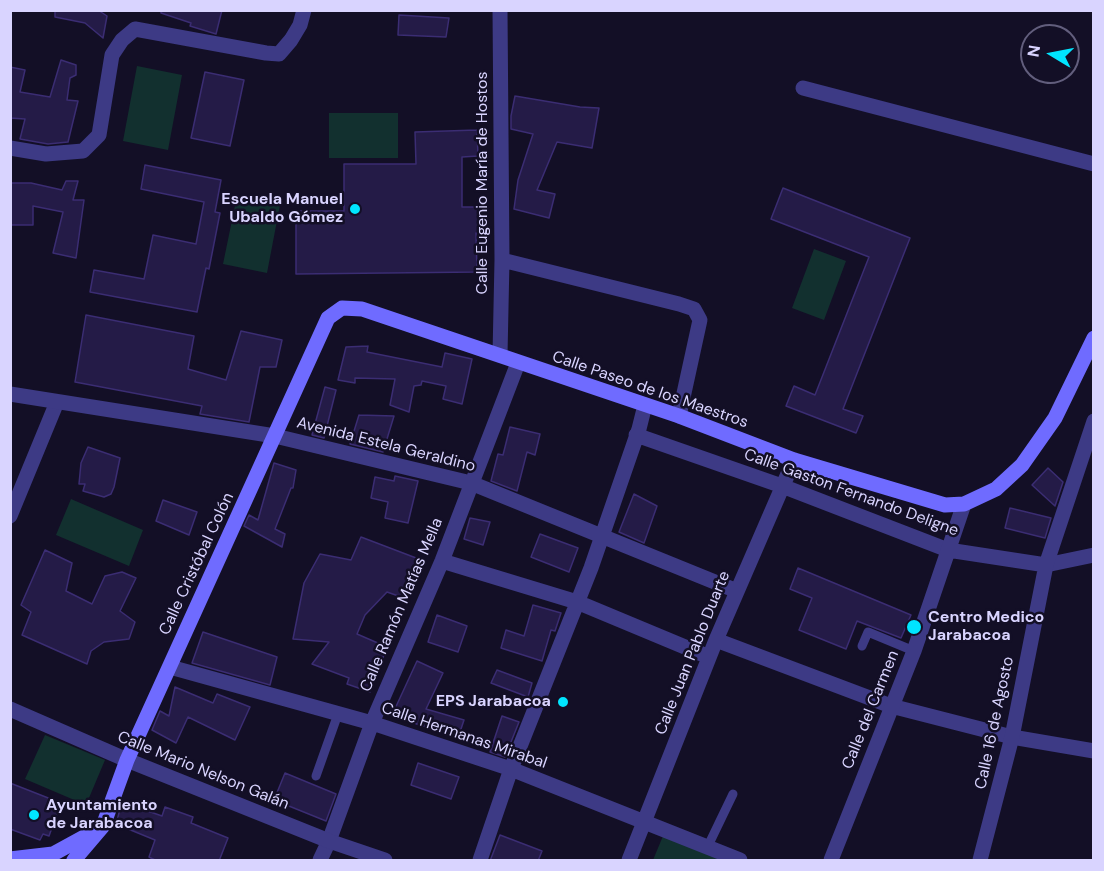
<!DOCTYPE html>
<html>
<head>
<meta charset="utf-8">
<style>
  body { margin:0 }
  #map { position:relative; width:1104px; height:871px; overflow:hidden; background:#130f26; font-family:"DM Sans",sans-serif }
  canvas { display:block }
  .frame { position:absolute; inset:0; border:12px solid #d9d4ff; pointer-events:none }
  .north { position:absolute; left:1020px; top:24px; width:60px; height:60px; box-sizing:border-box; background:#130f26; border:2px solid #625e7d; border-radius:50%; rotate:280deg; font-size:16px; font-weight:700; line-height:24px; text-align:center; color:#d9d4ff }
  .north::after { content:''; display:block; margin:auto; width:21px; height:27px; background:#00e5ff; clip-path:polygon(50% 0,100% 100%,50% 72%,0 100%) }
</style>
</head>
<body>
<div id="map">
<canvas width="1104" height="871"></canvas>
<div class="frame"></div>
<div class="north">N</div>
</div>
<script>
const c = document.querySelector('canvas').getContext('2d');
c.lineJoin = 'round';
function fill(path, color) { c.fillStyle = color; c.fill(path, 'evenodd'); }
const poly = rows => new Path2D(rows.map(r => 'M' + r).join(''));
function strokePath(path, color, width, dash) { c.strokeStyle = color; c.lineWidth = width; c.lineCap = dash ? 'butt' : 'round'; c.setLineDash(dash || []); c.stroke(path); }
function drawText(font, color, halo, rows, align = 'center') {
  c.font = font + ' "DM Sans",sans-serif'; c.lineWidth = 5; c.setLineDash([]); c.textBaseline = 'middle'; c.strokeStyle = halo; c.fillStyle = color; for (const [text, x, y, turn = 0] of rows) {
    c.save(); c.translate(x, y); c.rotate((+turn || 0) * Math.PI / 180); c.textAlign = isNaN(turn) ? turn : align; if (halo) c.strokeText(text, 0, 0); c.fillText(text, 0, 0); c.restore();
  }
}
fill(poly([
  [137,66,182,75,168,150,123,141],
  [329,113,398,113,398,158,329,158],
  [237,196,280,205,267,273,223,264],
  [814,249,846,261,824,320,792,308],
  [71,499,143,530,129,566,56,535],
  [45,735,105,760,86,805,25,779],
  [663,836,726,860,653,860]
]), '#12302f');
const building = poly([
  [55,10,98,10,107,16,103,38,85,23,55,17,55,10],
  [161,10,222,10,216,34,190,26,191,23,161,13,161,10],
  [399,15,449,18,446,37,398,35,399,15],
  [61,60,76,65,76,75,70,78,67,100,78,101,68,142,48,144,20,139,25,119,10,118,10,67,25,70,20,92,50,97,61,60],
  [205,72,244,80,230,146,191,138,205,72],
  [515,96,580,107,599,108,592,148,557,142,537,190,555,194,549,218,514,209,518,180,533,134,511,129,511,116,515,96],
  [477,130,478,156,462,157,462,207,479,207,479,233,476,233,477,272,296,274,296,211,344,211,344,164,416,164,415,132,477,130],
  [145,165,221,180,215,212,220,213,209,269,206,268,197,312,90,292,94,270,144,279,153,235,196,244,204,202,141,189,145,165],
  [66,181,78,181,73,200,84,200,76,258,53,253,63,212,33,206,33,225,10,225,10,183,31,183,62,190,66,181],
  [783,188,910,238,843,409,863,416,856,433,786,406,794,386,815,395,869,257,771,219,783,188],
  [86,315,194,336,188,369,226,380,241,331,282,340,276,367,260,367,249,422,200,414,202,406,75,382,86,315],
  [368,346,367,352,442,367,445,353,472,359,462,404,443,399,446,386,422,381,421,385,414,386,409,412,390,405,395,379,355,378,355,383,338,380,346,347,368,346],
  [325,387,336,390,324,438,312,435,325,387],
  [359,415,394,416,383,452,350,444,359,415],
  [510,427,540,434,535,455,527,452,517,491,491,481,498,454,503,455,510,427],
  [88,447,120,458,114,487,111,494,104,497,83,491,85,484,79,484,81,463,88,447],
  [274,463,296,470,293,488,291,488,275,529,285,534,282,547,244,526,249,515,258,520,274,463],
  [1048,468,1063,482,1055,506,1032,485,1048,468],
  [395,476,418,481,408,523,385,518,388,502,371,498,375,477,394,481,395,476],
  [634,494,657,506,644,543,619,532,634,494],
  [163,500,197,512,189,535,156,521,163,500],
  [1010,508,1051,518,1045,538,1005,528,1010,508],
  [470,518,490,522,483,545,464,539,470,518],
  [540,534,578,548,569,572,531,557,540,534],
  [361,537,424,561,404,598,387,592,365,615,357,634,387,647,370,692,347,684,349,678,312,664,329,642,293,639,304,583,320,554,351,560,361,537],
  [45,550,72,563,66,591,92,604,105,576,122,572,136,578,120,611,135,622,129,639,104,642,91,651,87,664,22,635,31,612,21,605,45,550],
  [798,568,911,615,901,638,857,621,846,649,799,630,812,598,790,589,798,568],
  [533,605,561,613,555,631,551,630,542,661,501,648,506,630,524,636,533,605],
  [437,615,467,626,458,652,428,642,437,615],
  [203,632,277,657,270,685,192,663,203,632],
  [417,661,443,673,426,709,464,720,459,735,419,725,393,713,417,661],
  [497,670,532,683,528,697,491,683,497,670],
  [175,687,213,703,217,694,250,707,235,740,188,717,176,743,152,730,160,711,169,716,175,687],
  [502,716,519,722,505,757,490,752,502,716],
  [418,763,459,777,451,799,411,785,418,763],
  [285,773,336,794,326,821,274,800,285,773],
  [10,783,61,803,49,836,43,834,40,840,10,829,10,783],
  [122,802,162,816,165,807,193,817,191,823,228,838,219,861,157,861,149,857,155,840,116,824,122,802],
  [500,835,542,851,538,861,490,861,500,835]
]);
fill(building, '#241b47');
strokePath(building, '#3b2d73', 1.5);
strokePath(poly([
  [862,646,868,632,914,651],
  [316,776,338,714],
  [707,848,733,794]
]), '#3d3a85', 9);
strokePath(poly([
  [500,10,502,260,500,355],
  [803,88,1094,164],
  [10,148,46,154,83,151,99,135,112,55,122,40,135,29,266,53,279,54,291,40,300,25,304,10],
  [502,260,679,304,694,309,700,320,679,416],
  [636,435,782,486,948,550],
  [275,436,471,483,737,591],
  [10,516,57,402],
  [442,561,577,602,709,657],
  [1046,565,1094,555],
  [716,640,891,706,1012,737,1094,751],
  [170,667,372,723,511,769,740,860],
  [10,709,127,760],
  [320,860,329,841,372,723,442,561,518,363],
  [480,860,511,769,591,568,639,429,645,405],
  [629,860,716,640,794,460]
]), '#3d3a85', 15);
strokePath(poly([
  [10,394,275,436],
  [948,550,1046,565],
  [127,760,329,841,385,860],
  [831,860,914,651,964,504],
  [980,860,1012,737,1046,565,1094,421]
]), '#3d3a85', 15);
strokePath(poly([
  [10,859,53,854,95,831],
  [74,860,103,826,127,760,328,318,342,308,362,309,679,416,794,460,945,505,964,504,996,489,1022,465,1055,418,1094,338]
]), '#6f6bff', 15);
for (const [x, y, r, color] of [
  [355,209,6,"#00e5ff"],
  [914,627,8,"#00e5ff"],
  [563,702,6,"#00e5ff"],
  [34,815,6,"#00e5ff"]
]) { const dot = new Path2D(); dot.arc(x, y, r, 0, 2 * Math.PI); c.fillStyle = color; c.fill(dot); strokePath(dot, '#130f26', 2); }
drawText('16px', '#d9d4ff', '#130f26', [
  ["Calle Eugenio María de Hostos",483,183,-90],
  ["Calle Paseo de los Maestros",650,390,19],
  ["Avenida Estela Geraldino",386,445,14],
  ["Calle Gaston Fernando Deligne",851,493,20],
  ["Calle Cristóbal Colón",197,564,-65],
  ["Calle Ramón Matías Mella",402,605,-67],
  ["Calle Juan Pablo Duarte",693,653,-68],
  ["Calle del Carmen",871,710,-68],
  ["Calle 16 de Agosto",995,723,-78],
  ["Calle Hermanas Mirabal",464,736,19],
  ["Calle Mario Nelson Galán",203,771,22]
]);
drawText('bold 16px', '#d9d4ff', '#130f26', [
  ["Escuela Manuel",343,200],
  ["Ubaldo Gómez",343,218],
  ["Centro Medico",928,618,"left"],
  ["Jarabacoa",928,636,"left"],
  ["EPS Jarabacoa",551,702],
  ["Ayuntamiento",46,806,"left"],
  ["de Jarabacoa",46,824,"left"]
], 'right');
</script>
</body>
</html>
